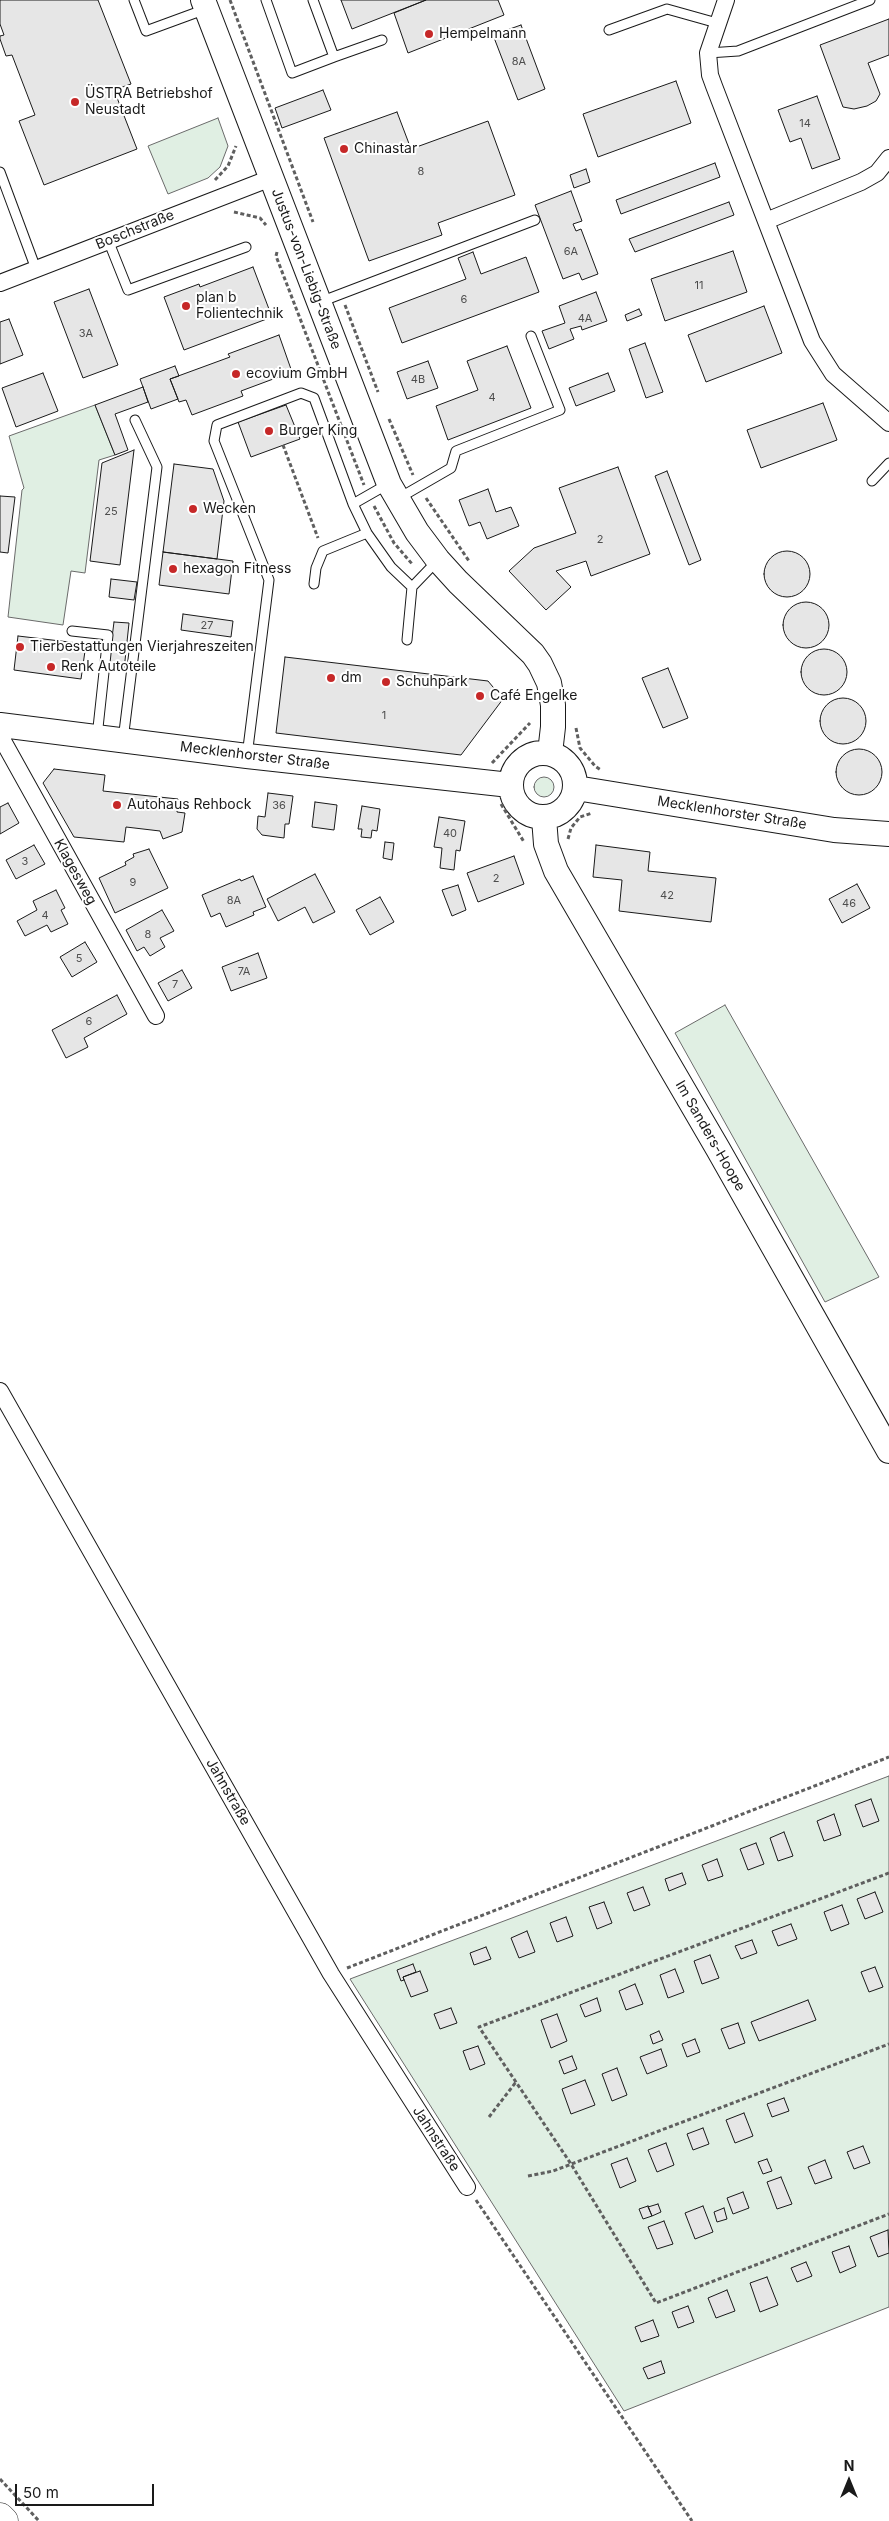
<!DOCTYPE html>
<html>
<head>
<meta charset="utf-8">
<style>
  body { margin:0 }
  #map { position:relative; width:889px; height:2521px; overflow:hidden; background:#fff; font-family:Inter,sans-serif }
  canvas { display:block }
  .north { position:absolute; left:824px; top:2456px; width:50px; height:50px; -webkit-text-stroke:4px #fff; paint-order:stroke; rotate:0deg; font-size:14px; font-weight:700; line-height:20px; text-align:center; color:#1a1a1a }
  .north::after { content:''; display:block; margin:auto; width:18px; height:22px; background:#1a1a1a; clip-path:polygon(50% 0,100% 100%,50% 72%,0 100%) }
  .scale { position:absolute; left:15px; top:2484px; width:139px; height:22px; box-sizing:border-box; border:2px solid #1a1a1a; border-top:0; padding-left:6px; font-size:15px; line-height:18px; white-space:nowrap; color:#1a1a1a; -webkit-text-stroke:4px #fff; paint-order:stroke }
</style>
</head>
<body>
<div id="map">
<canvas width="889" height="2521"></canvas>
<div class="north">N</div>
<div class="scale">50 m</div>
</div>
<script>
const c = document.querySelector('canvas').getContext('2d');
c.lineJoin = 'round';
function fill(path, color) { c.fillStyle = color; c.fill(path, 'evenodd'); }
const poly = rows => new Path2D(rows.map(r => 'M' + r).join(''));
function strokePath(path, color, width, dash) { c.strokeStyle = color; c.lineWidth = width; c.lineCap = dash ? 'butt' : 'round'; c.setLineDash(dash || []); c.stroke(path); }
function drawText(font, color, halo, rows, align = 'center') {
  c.font = font + ' Inter,sans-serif'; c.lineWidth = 4; c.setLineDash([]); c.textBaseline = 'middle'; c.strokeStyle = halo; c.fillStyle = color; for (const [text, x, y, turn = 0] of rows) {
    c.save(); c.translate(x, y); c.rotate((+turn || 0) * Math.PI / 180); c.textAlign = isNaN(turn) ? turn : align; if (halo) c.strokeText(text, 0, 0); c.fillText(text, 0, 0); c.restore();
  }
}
const green = poly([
  [218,118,228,146,220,167,208,178,168,194,148,146,218,118],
  [95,405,115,455,99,460,85,573,71,571,63,625,8,617,22,490,24,488,9,436,95,405],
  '534 787a10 10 0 1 1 20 0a10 10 0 1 1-20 0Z',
  [725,1005,879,1277,825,1302,675,1033,725,1005],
  [889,1776,889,2307,624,2411,350,1979,889,1776]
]);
fill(green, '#e0efe3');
strokePath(green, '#6a6a6a', 1);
const building = poly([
  [0,0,98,0,131,84,114,90,137,149,44,185,19,121,35,115,12,55,6,56,0,39,0,36,4,35,0,24,0,0],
  [341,0,426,0,352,29,341,0],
  [426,0,498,0,504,15,408,53,394,13,426,0],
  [889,19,889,55,868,63,880,94,876,101,867,106,854,109,843,107,820,45,889,19],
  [521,25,545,89,518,100,493,35,521,25],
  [676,81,691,123,598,157,583,114,676,81],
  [323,90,331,110,282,128,275,108,323,90],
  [817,96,840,159,812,169,801,138,790,142,778,110,817,96],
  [397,112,411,149,488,121,515,195,438,223,442,235,369,261,324,138,397,112],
  [715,163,720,177,621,214,616,200,715,163],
  [586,169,590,182,574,188,570,175,586,169],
  [571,191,582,221,573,224,576,231,581,229,598,274,582,280,579,273,563,279,535,205,571,191],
  [729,202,734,215,635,252,629,239,729,202],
  [733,251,747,292,665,321,651,279,733,251],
  [473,252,481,274,526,257,539,292,402,343,389,308,466,279,458,258,473,252],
  [253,267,272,317,184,350,164,297,199,284,200,287,253,267],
  [89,289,118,365,83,378,54,302,89,289],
  [596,292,607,321,582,330,581,326,570,329,574,339,549,349,542,331,565,323,559,306,596,292],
  [764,306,782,353,706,382,688,335,764,306],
  [639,309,642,315,627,321,625,315,639,309],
  [9,319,23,355,0,364,0,322,9,319],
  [279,335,292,372,241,391,243,396,192,415,186,400,179,402,170,379,230,357,228,354,279,335],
  [645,343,663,392,646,398,629,349,645,343],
  [507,346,531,408,448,440,436,406,478,390,467,361,507,346],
  [428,361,438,388,407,399,397,372,428,361],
  [175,366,179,376,170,379,178,399,151,409,140,379,175,366],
  [43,373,58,411,16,427,2,388,43,373],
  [608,373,615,391,576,406,569,388,608,373],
  [143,387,148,402,115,414,128,450,115,455,95,405,143,387],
  [823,403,837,440,761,468,747,430,823,403],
  [286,405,300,439,251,457,238,422,286,405],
  [134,450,120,565,90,561,102,463,134,450],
  [174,464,213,469,224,501,217,559,163,552,174,464],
  [618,467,650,554,591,576,586,561,556,571,571,587,546,610,509,571,534,548,576,533,559,488,618,467],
  [667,471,701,560,689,565,655,476,667,471],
  [488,489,496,512,511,507,519,526,487,539,480,522,469,526,459,500,488,489],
  [0,496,15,497,8,553,0,552,0,496],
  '764 574a23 23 0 1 1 46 0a23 23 0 1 1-46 0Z',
  [163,552,233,561,229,594,159,585,163,552],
  [111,579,137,582,134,600,109,597,111,579],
  '783 625a23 23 0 1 1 46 0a23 23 0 1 1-46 0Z',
  [183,614,233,621,231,637,181,630,183,614],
  [114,622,129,623,124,670,108,669,114,622],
  [18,636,86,644,81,679,14,670,18,636],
  '801 672a23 23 0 1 1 46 0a23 23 0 1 1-46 0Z',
  [285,657,488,681,503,699,461,755,276,733,285,657],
  [668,668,688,718,663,728,642,678,668,668],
  '820 721a23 23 0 1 1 46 0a23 23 0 1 1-46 0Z',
  '836 772a23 23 0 1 1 46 0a23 23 0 1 1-46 0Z',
  [54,769,105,775,103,791,178,799,177,812,185,813,182,832,163,839,160,831,126,827,124,842,74,837,43,783,54,769],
  [268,793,293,796,289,824,285,824,284,838,262,835,257,829,258,816,265,817,268,793],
  [315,802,337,805,334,830,312,827,315,802],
  [8,803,19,823,0,834,0,807,8,803],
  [362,806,380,809,377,831,372,830,371,838,361,837,362,829,358,829,362,806],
  [439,817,465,821,460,851,456,850,454,870,440,868,442,848,434,847,439,817],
  [385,842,394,843,392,860,383,858,385,842],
  [34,845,45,864,16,879,6,860,34,845],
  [596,845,650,852,648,871,716,878,711,922,619,911,622,880,593,877,596,845],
  [149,849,168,888,115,913,99,878,126,865,125,862,134,857,133,854,149,849],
  [514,856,524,884,478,902,467,873,514,856],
  [315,874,335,912,313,923,305,907,278,921,267,899,315,874],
  [253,876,266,907,253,912,254,915,226,927,220,913,211,917,202,895,240,879,241,881,253,876],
  [857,884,870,908,842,923,829,899,857,884],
  [458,885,466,910,452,916,442,890,458,885],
  [56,890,65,908,61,910,68,924,51,932,47,925,25,936,17,921,37,910,33,901,56,890],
  [380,897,394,922,370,935,356,910,380,897],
  [162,910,174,931,160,938,165,947,150,956,144,947,137,951,126,930,162,910],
  [85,942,97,962,72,977,60,957,85,942],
  [258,953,267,978,231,991,222,967,258,953],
  [182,970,192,988,168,1001,158,983,182,970],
  [117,995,127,1014,84,1038,88,1047,66,1058,52,1030,117,995],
  [871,1799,879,1821,863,1827,855,1805,871,1799],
  [834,1814,841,1835,824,1841,817,1821,834,1814],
  [784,1832,793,1856,778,1861,770,1838,784,1832],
  [756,1843,764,1864,748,1870,740,1849,756,1843],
  [717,1859,723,1876,708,1881,702,1865,717,1859],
  [682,1873,686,1884,669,1891,665,1879,682,1873],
  [643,1887,650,1905,634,1911,627,1893,643,1887],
  [875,1892,883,1912,865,1919,857,1899,875,1892],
  [604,1902,612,1923,597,1929,589,1907,604,1902],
  [842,1905,849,1924,831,1931,824,1912,842,1905],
  [566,1917,573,1936,557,1942,550,1923,566,1917],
  [791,1924,797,1939,778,1946,772,1931,791,1924],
  [527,1931,535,1952,519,1958,511,1938,527,1931],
  [752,1940,757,1953,741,1959,735,1946,752,1940],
  [486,1947,491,1959,474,1965,470,1953,486,1947],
  [710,1955,719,1978,702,1984,694,1961,710,1955],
  [413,1964,416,1972,403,1977,404,1980,401,1981,397,1970,413,1964],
  [875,1967,883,1987,869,1992,861,1972,875,1967],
  [675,1969,684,1992,668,1998,660,1975,675,1969],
  [420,1971,428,1991,411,1997,403,1977,420,1971],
  [635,1984,643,2004,626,2010,619,1991,635,1984],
  [597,1998,601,2011,585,2017,580,2005,597,1998],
  [808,2000,816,2020,759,2041,751,2022,808,2000],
  [451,2008,457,2023,440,2029,434,2014,451,2008],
  [557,2014,567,2041,551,2048,541,2020,557,2014],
  [738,2023,745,2043,729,2049,721,2029,738,2023],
  [659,2031,663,2040,653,2044,650,2035,659,2031],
  [695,2039,700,2052,687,2057,682,2044,695,2039],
  [478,2046,485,2064,470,2070,463,2051,478,2046],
  [661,2049,667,2066,647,2074,640,2057,661,2049],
  [572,2056,577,2069,564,2074,559,2061,572,2056],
  [617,2068,627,2095,612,2101,602,2074,617,2068],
  [585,2080,595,2105,571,2114,562,2089,585,2080],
  [784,2098,789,2111,772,2117,767,2104,784,2098],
  [744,2113,753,2136,735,2143,726,2120,744,2113],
  [703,2128,709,2144,693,2150,687,2134,703,2128],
  [666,2143,674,2165,657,2172,648,2150,666,2143],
  [863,2146,870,2163,854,2169,847,2152,863,2146],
  [627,2158,636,2181,620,2188,611,2164,627,2158],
  [767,2159,772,2171,763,2174,758,2162,767,2159],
  [825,2160,832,2178,815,2184,808,2167,825,2160],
  [781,2177,792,2204,777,2209,767,2182,781,2177],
  [743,2192,749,2208,733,2214,727,2198,743,2192],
  [658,2204,661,2212,652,2216,648,2207,658,2204],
  [648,2206,652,2216,643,2219,639,2209,648,2206],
  [703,2206,713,2232,695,2239,685,2213,703,2206],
  [724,2208,727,2219,717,2222,714,2212,724,2208],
  [664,2221,673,2244,657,2249,648,2227,664,2221],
  [888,2230,889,2253,878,2257,870,2237,888,2230],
  [849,2246,856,2266,840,2273,832,2252,849,2246],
  [806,2262,812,2276,797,2282,791,2268,806,2262],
  [767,2277,778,2305,760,2312,750,2283,767,2277],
  [727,2290,735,2311,716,2318,708,2298,727,2290],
  [688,2306,694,2322,678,2328,672,2312,688,2306],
  [653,2320,659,2336,641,2342,635,2327,653,2320],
  [661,2361,665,2373,648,2379,643,2368,661,2361]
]);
fill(building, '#e6e6e6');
strokePath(building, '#1a1a1a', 1);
const lane = poly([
  [134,0,146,31,206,9],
  [266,0,292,73,334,57,313,0],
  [609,30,667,9,717,23],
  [708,53,738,51,870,0],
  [334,57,382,40],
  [0,172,36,269],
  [108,240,128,290,246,247],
  [320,302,535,220],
  [872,481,889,463],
  [399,498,451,468,456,451,560,410,531,336],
  [353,504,388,484],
  [314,584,316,568,323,551,367,533],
  [72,631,108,635,97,737],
  [407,640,412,587,438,560],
  [123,740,157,467,135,420],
  [247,756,269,580,214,441,217,425,301,393,314,398,353,504,367,533,391,567,412,587]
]);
const street = poly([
  [726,0,708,53,710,75,714,86,812,341,833,374,889,423],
  [766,221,861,182,877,173,889,158],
  [0,283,271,178],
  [4,726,3,741,156,1016],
  [0,1391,331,1974,467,2187]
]);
const secondary = poly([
  [203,0,389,484,417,532,438,560,458,582,533,654,540,664,549,683,553,705,553,727,550,753],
  [0,725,247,756,510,785],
  '511 785a32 32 0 1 1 64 0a32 32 0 1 1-64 0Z',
  [576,788,834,830,889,834],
  [544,818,546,844,556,871,718,1149,889,1451]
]);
const highway = poly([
  [0,2517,4,2521]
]);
strokePath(lane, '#1a1a1a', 11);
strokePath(street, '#1a1a1a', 18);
strokePath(secondary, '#1a1a1a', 26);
strokePath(highway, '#1a1a1a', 29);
strokePath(poly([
  [230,0,313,222],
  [215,180,228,166,236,146],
  [234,212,260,218,266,225],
  [277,252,276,256,364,485],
  [345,305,378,392],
  [389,419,413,475],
  [283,445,318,538],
  [426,498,469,561],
  [374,506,394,543,413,565],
  [576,728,580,748,595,766,601,770],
  [492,763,530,723],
  [501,804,524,842],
  [568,839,571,828,580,817,592,813],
  [889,1873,479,2027,571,2164,656,2303,889,2214],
  [347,1968,889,1757],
  [489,2117,516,2082],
  [528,2176,553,2171,889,2044],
  [476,2200,692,2521],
  [0,2479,39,2521]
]), '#5f5f5f', 3, [4, 2.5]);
strokePath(lane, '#fff', 9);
strokePath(street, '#fff', 16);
strokePath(secondary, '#fff', 24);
strokePath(highway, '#fff', 28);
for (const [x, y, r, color] of [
  [429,34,5,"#c62828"],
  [75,102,5,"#c62828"],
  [344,149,5,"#c62828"],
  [186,306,5,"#c62828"],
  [236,374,5,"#c62828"],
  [269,431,5,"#c62828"],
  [193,509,5,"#c62828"],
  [173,569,5,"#c62828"],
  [20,647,5,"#c62828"],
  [51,667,5,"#c62828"],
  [331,678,5,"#c62828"],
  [386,682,5,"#c62828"],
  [480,696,5,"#c62828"],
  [117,805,5,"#c62828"]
]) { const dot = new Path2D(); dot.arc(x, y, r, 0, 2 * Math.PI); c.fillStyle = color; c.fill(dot); strokePath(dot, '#fff', 2); }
drawText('11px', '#4d4d4d', null, [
  ["8A",519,62],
  ["14",805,124],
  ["8",421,172],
  ["6A",571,252],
  ["11",699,286],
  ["6",464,300],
  ["4A",585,319],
  ["3A",86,334],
  ["4B",418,380],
  ["4",492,398],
  ["25",111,512],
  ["2",600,540],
  ["27",207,626],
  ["1",384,716],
  ["36",279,806],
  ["40",450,834],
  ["3",25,862],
  ["2",496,879],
  ["9",133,883],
  ["42",667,896],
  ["8A",234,901],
  ["46",849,904],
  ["4",45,916],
  ["8",148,935],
  ["5",79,959],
  ["7A",244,972],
  ["7",175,985],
  ["6",89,1022]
]);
drawText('14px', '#1a1a1a', '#fff', [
  ["Hempelmann",439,34],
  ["ÜSTRA Betriebshof",85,94],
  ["Neustadt",85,110],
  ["Chinastar",354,149],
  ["plan b",196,298],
  ["Folientechnik",196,314],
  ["ecovium GmbH",246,374],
  ["Burger King",279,431],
  ["Wecken",203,509],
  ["hexagon Fitness",183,569],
  ["Tierbestattungen Vierjahreszeiten",30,647],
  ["Renk Autoteile",61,667],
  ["dm",341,678],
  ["Schuhpark",396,682],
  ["Café Engelke",490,696],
  ["Autohaus Rehbock",127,805]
], 'left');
drawText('14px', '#1a1a1a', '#fff', [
  ["Boschstraße",135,230,-22],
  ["Justus-von-Liebig-Straße",306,269,69],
  ["Mecklenhorster Straße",255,756,7],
  ["Mecklenhorster Straße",732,813,9],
  ["Klagesweg",75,872,61],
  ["Im Sanders-Hoope",710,1136,60],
  ["Jahnstraße",228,1792,60],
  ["Jahnstraße",436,2139,57]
]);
</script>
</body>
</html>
